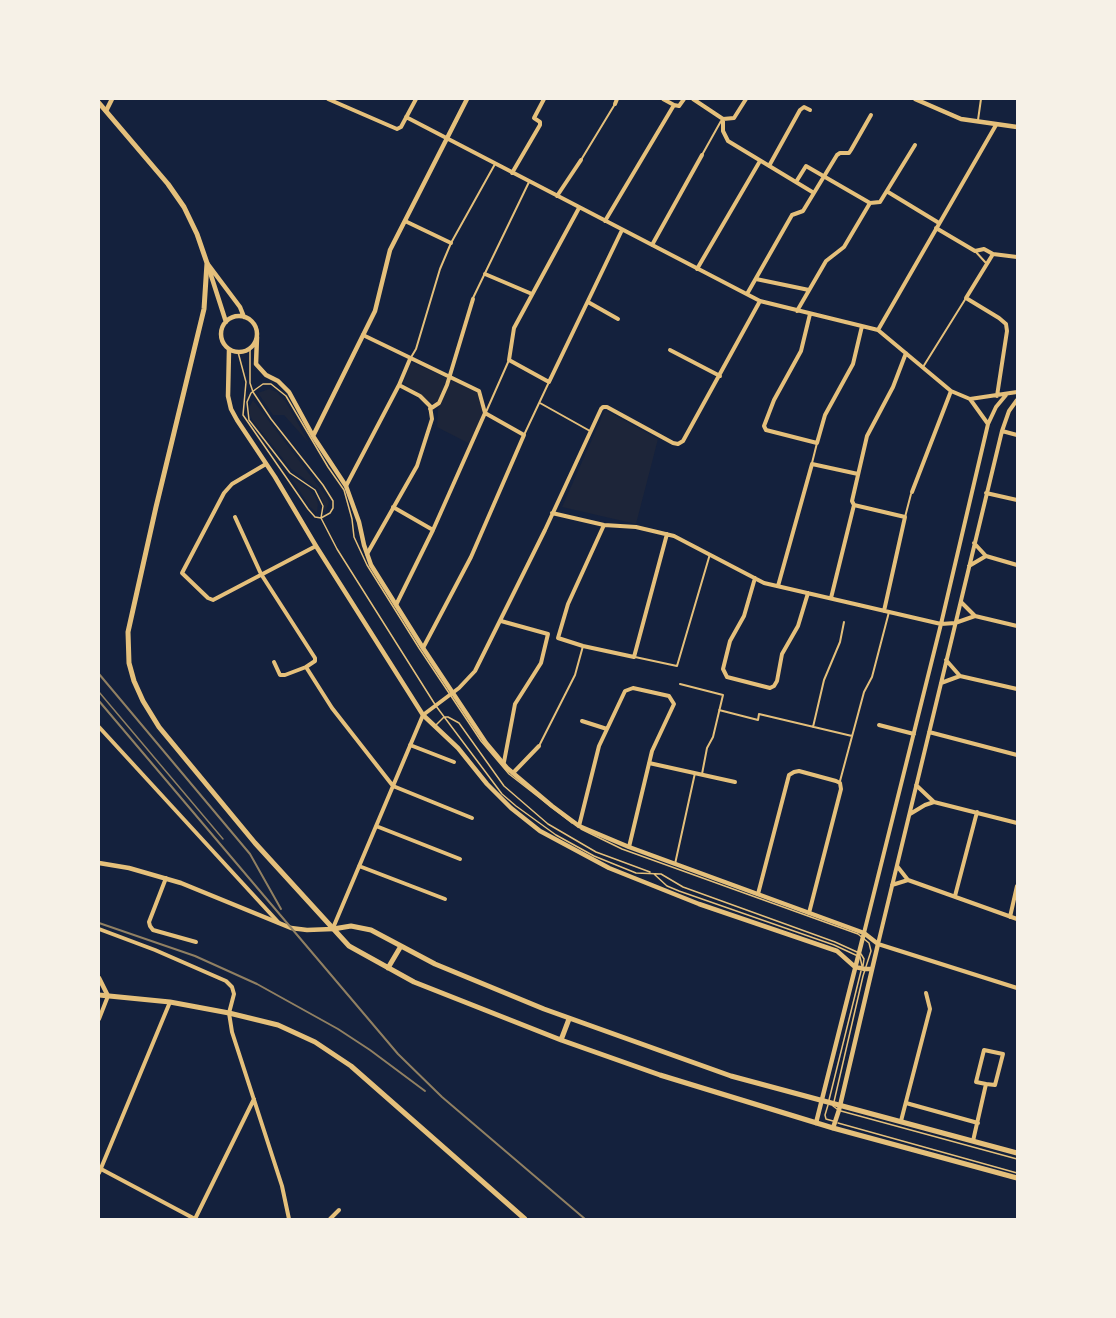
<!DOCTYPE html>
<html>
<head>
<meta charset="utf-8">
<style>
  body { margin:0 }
  #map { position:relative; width:1116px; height:1318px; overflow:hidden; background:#14213d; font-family:Cabin,sans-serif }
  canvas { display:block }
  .frame { position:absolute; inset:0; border:100px solid #f6f1e7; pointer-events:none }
</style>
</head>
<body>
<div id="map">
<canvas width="1116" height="1318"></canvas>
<div class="frame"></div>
</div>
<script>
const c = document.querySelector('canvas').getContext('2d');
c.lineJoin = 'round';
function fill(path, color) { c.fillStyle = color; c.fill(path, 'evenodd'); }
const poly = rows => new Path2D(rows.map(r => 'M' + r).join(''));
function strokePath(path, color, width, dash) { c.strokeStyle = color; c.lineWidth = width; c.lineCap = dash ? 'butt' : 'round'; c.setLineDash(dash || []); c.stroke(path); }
fill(poly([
  [411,362,477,391,483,412,470,444,437,427,438,407,403,383],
  [269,389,277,392,286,402,309,443,284,415,273,415,258,393],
  [253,400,326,496,329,502,326,511,324,511,324,504,318,489,291,469,253,421,250,415,250,406],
  [605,410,658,439,636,524,562,507],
  [293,478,309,489,316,498,318,504,317,513,310,507,292,479]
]), '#1d2539');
strokePath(poly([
  [238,352,246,382,243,415,308,509,315,517,321,518,330,513,333,508,333,501,323,485,271,419,253,392,250,383,250,349],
  [436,725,444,717,448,717,459,723,504,786,548,824,596,852,650,872],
  [572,823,509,774,481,741,419,648,367,565,354,537,352,519,344,490,328,467,286,396,271,384,263,384,256,389,251,393,247,402,249,420,290,473,315,490,323,506,321,518,337,549,436,706,502,794,516,806,556,835,594,856,636,873,661,874,683,887,835,942,857,952],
  [581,829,622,849,858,934,869,943,871,951,863,976,833,1106,837,1109],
  [654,874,667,886,679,891,834,945,860,957,862,966],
  [861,954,864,959,863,966],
  [829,1100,861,971],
  [828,1105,825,1115,826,1119,833,1121],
  [841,1111,1017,1159],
  [838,1123,1017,1173]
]), '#e5c07b', 1.5);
strokePath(poly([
  [978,120,981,99],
  [702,155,721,121],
  [581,160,615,104],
  [975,251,986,263],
  [473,298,529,182],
  [410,359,416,349,440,269,451,243,495,164],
  [923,367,966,298],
  [540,403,590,431],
  [486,412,509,360],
  [524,435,549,382],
  [812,463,817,443],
  [905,517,911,494],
  [635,657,677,666,710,554],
  [680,684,723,695,713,737,707,748,702,774],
  [719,710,758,720,759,714,852,736],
  [813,727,824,680,840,642,844,622],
  [539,746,575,675,583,646],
  [840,781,864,692,872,677,889,612],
  [675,864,695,773]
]), '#e5c07b', 2);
strokePath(poly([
  [328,99,397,129,401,127,416,99],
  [663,99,674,105,679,106,684,99],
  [693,99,723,119],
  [615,104,617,99],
  [406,117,760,301,878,330,951,391,970,399,988,424],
  [723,119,723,131,728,141,814,193],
  [723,119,734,118,746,99],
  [769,166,800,110,804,107,810,110],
  [512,173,540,125,540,122,534,118,544,99],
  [796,182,806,166,870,203,880,202,915,145],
  [888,192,939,223],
  [557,196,581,160],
  [579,208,514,328,509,360,549,382,622,230],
  [405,221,451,243],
  [605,221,674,105],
  [936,228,975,251,984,249,993,254,1017,257],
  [652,245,702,155],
  [993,254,966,298,999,318,1006,324,1007,331,997,396],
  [697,269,760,161],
  [485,274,532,294],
  [756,279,809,290],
  [747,294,792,215,803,211,837,155,840,153,849,153,851,150,871,115],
  [588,302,618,319],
  [797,311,826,261,844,247,870,203],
  [810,314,801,351,774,400,764,426,766,430,817,443,825,415,853,364,862,326],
  [878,330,996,125],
  [363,335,479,391,485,413,524,435,471,557,423,648],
  [670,350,720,376],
  [970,399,1017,392],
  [1017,400,1009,411,1002,431,878,944,1017,988],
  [430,409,439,403,447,385,473,299],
  [1002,431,1017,435],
  [266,464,232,484,224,493,182,573,208,598,213,600,316,546],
  [346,486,399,385,410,359],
  [912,492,951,391],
  [986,493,1017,500],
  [854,505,905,517,884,611],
  [393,507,433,530],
  [552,513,604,525,636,527,674,536,764,583,941,624,955,623,975,616,1017,626],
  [235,517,261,574,315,658,315,661,306,667,285,675,280,675,274,662],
  [604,525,568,604,558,638,583,646,634,657,667,534],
  [974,543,986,556,1017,565],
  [367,554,417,466,432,419,430,406,420,396,399,385],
  [969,566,986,556],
  [755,578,744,616,730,641,723,669,727,677,770,688,774,686,777,681,782,654,798,626,808,593],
  [778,586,812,464,858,474],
  [831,598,854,505,852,501,867,436,893,387,906,353],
  [961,602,975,616],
  [396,605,433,530,485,413],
  [501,621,548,634,541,663,515,704,504,762],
  [946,660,960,676],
  [306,667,332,708,393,786,472,818],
  [941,683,960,676,1017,689],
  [582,721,607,729],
  [879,725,914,734],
  [99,727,279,923],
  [929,732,1017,755],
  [410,745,454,762],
  [649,763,735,782],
  [513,773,539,746],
  [916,785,934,802],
  [910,814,925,805,934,802,1017,823],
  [376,826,460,859],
  [579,826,599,746,625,691,633,688,669,696,674,704,652,751,629,847],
  [359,866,445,899],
  [897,866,908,880,1017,919],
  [166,878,149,922,150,926,153,930,196,942],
  [892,885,908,880],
  [758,894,789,775,794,772,799,771,836,781,840,783,841,789,809,913],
  [955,896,977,812],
  [1010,917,1017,886],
  [333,928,423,715,459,688,475,671,545,530,601,409,603,407,607,407,673,443,678,444,683,441,760,301],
  [99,929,155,950,226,981,232,987,234,994,229,1013,232,1032,282,1186,289,1219],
  [864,933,941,624,988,424,996,407,1006,395],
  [99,1019,108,996],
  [906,1103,978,1123],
  [901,1121,930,1009,926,993],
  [973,1141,986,1084,995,1085,1003,1054,984,1050,976,1082,986,1084],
  [101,1169,195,1219,254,1099],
  [99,1173,170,1002],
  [330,1219,339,1210]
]), '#e5c07b', 4);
strokePath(poly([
  [915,99,961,119,1017,127],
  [106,111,112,99],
  [207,263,240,307,244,317],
  [209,269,226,322],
  '221 334a18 18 0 1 1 36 0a18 18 0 1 1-36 0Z',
  [257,337,256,364,266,375,278,381,289,392,313,436,346,486,359,522,364,545,371,565,423,648,486,743,507,768,552,806,579,826,629,847,864,933,878,944,839,1110,833,1128],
  [229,350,228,396,231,409,237,420,275,477,316,546,423,715,458,748,487,784,511,808,540,831,609,868,699,904,837,951,855,967,865,969,872,969],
  [313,436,375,311,390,250,467,99],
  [99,863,129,868,181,883,291,928,307,930,333,929],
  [99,978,108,996],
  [816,1123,864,933]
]), '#e5c07b', 4.5);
strokePath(poly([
  [99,995,170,1002,229,1013,278,1025,315,1042,351,1066,525,1219]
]), '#e5c07b', 5);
strokePath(poly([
  [99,103,168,184,184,207,197,234,207,263,204,309,156,507,128,632,129,663,134,681,143,701,159,727,255,843,349,946,414,982,561,1040,660,1075,833,1128,1017,1178],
  [333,929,351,926,371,930,435,964,544,1009,731,1076,1017,1153],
  [388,968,401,946],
  [561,1040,569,1019]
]), '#e5c07b', 5);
strokePath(poly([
  [99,692,223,839]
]), '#918062', 1.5);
strokePath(poly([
  [99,674,250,854,281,909],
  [99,701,398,1054,442,1097,585,1219],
  [99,923,195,956,257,984,338,1029,370,1050,425,1091]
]), '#918062', 2);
</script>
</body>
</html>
